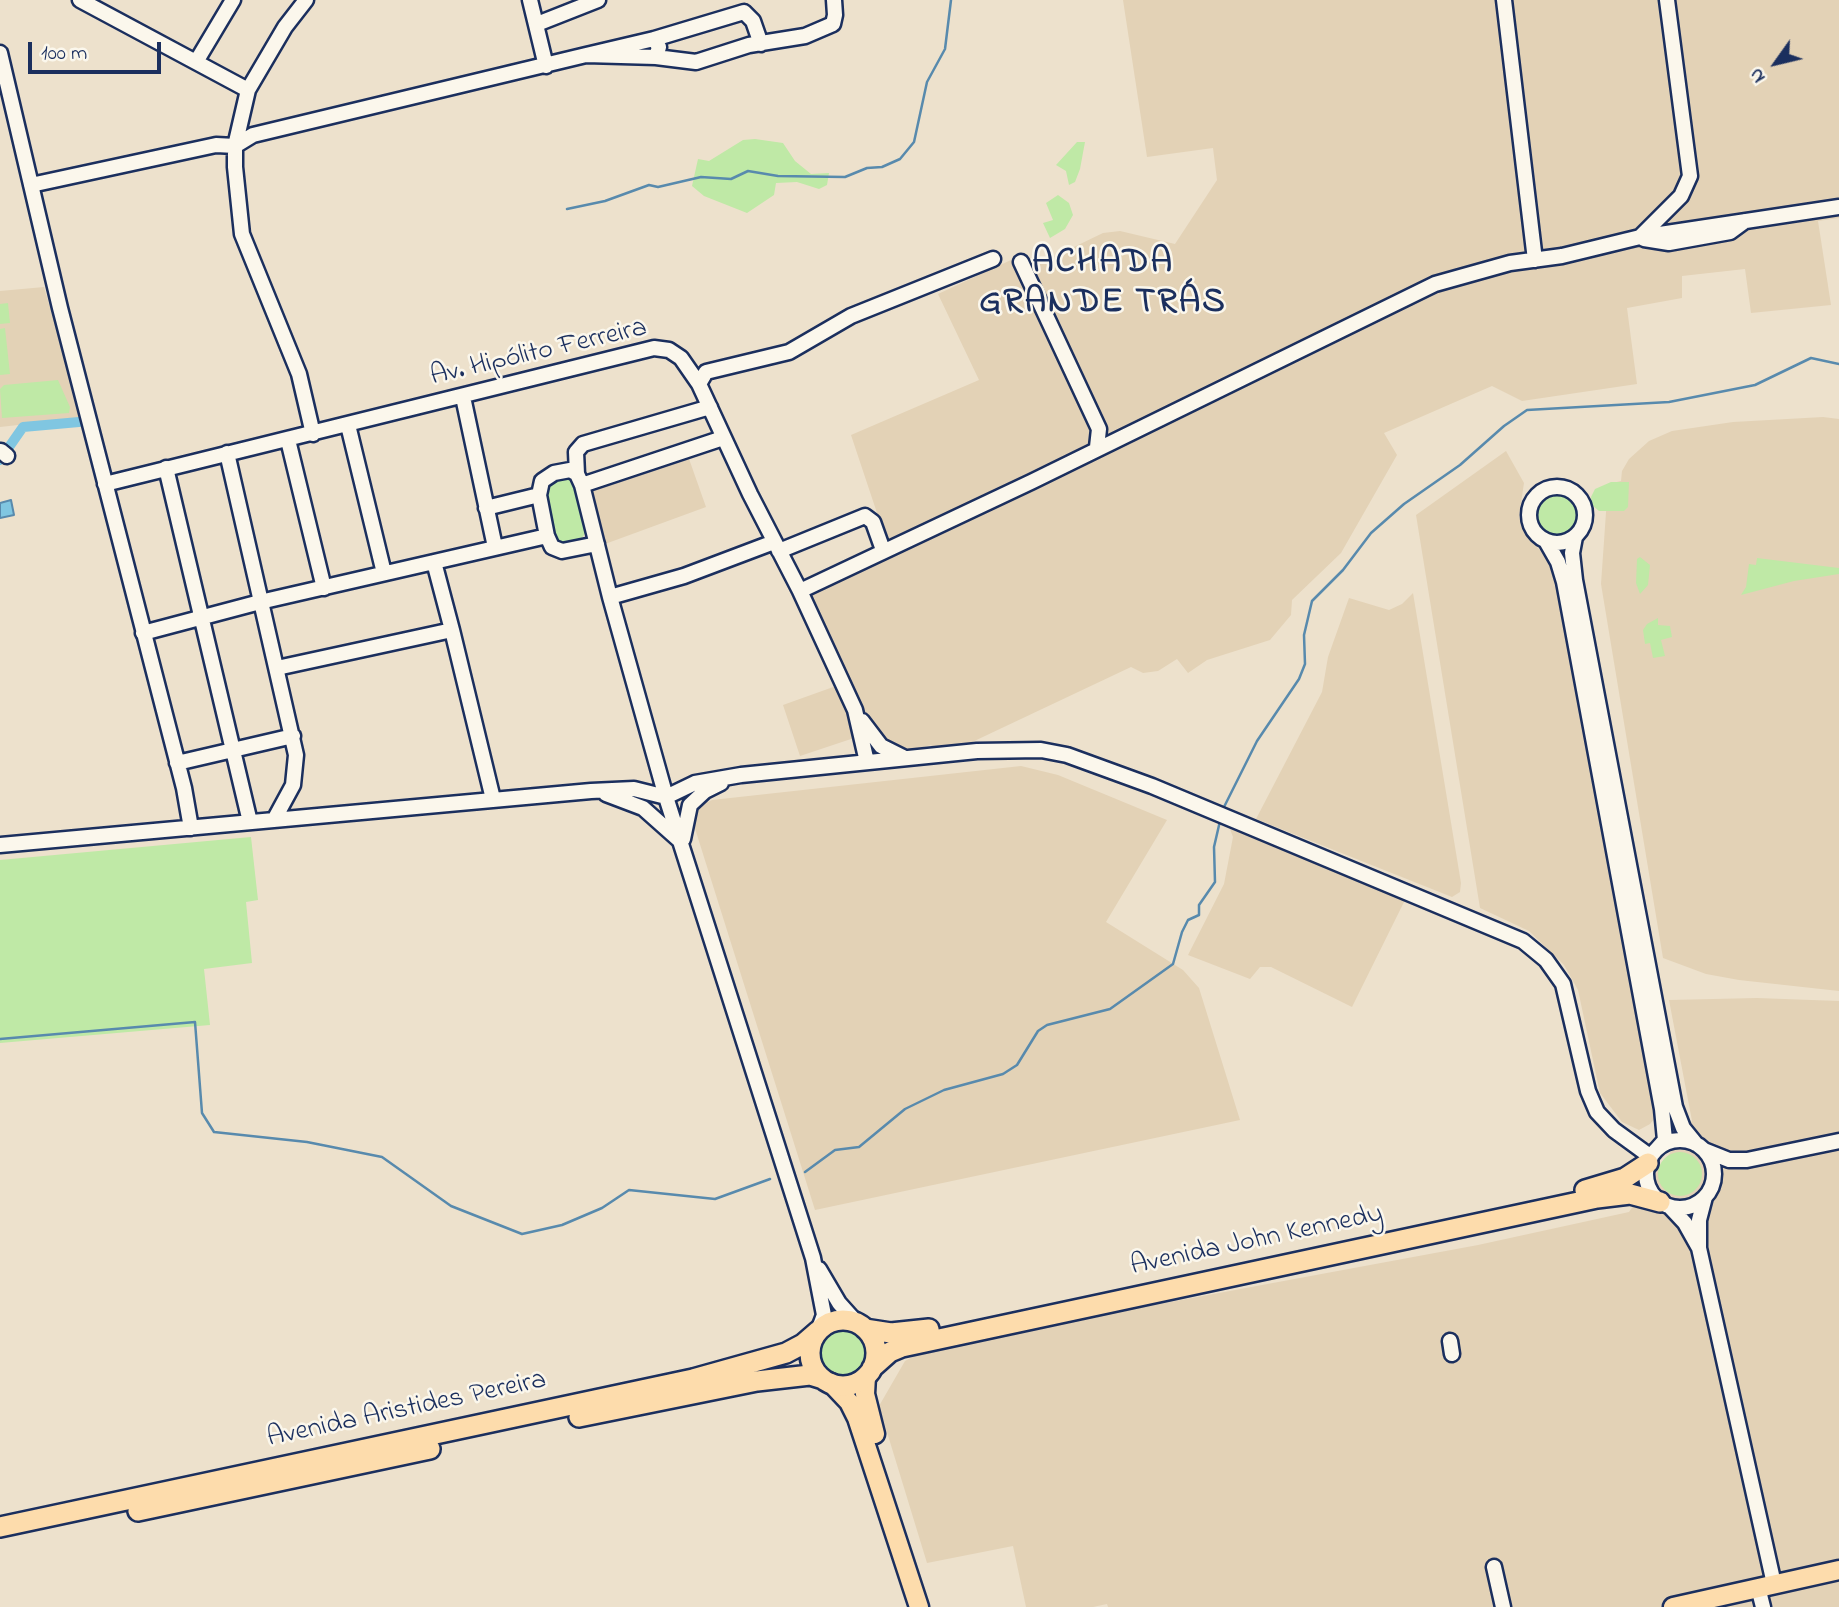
<!DOCTYPE html>
<html>
<head>
<meta charset="utf-8">
<style>
  body { margin:0 }
  #map { position:relative; width:1839px; height:1607px; overflow:hidden; background:#ede1cc; font-family:"Indie Flower",sans-serif }
  canvas { display:block }
  .north { position:absolute; left:1741px; top:28px; width:70px; height:70px; -webkit-text-stroke:5px #fbf7ec; paint-order:stroke; rotate:236deg; font-size:19px; font-weight:700; line-height:28px; text-align:center; color:#1b2f5e }
  .north::after { content:''; display:block; margin:auto; width:24px; height:32px; background:#1b2f5e; clip-path:polygon(50% 0,100% 100%,50% 72%,0 100%) }
  .scale { position:absolute; left:28px; top:42px; width:133px; height:32px; box-sizing:border-box; border:4px solid #1b2f5e; border-top:0; padding-left:9px; font-size:21px; line-height:24px; white-space:nowrap; color:#1b2f5e; -webkit-text-stroke:5px #fbf7ec; paint-order:stroke }
</style>
</head>
<body>
<div id="map">
<canvas width="1839" height="1607"></canvas>
<div class="north">N</div>
<div class="scale">100 m</div>
</div>
<script>
const c = document.querySelector('canvas').getContext('2d');
c.lineJoin = 'round';
function fill(path, color) { c.fillStyle = color; c.fill(path, 'evenodd'); }
const poly = rows => new Path2D(rows.map(r => 'M' + r).join(''));
function strokePath(path, color, width, dash) { c.strokeStyle = color; c.lineWidth = width; c.lineCap = dash ? 'butt' : 'round'; c.setLineDash(dash || []); c.stroke(path); }
function drawText(font, color, halo, rows, align = 'center') {
  c.font = font + ' "Indie Flower",sans-serif'; c.lineWidth = 5; c.setLineDash([]); c.textBaseline = 'middle'; c.strokeStyle = halo; c.fillStyle = color; for (const [text, x, y, turn = 0] of rows) {
    c.save(); c.translate(x, y); c.rotate((+turn || 0) * Math.PI / 180); c.textAlign = isNaN(turn) ? turn : align; if (halo) c.strokeText(text, 0, 0); c.fillText(text, 0, 0); c.restore();
  }
}
fill(poly([
  [1123,0,1839,0,1839,218,1818,221,1831,305,1751,313,1745,269,1682,276,1682,298,1627,308,1637,384,1522,401,1492,386,1384,433,1397,455,1341,553,1292,600,1291,615,1270,640,1207,660,1188,673,1177,659,1158,671,1143,673,1131,667,968,744,934,750,931,745,912,750,851,739,800,756,783,705,836,686,795,598,884,554,883,531,851,435,979,380,938,294,1011,260,1018,274,1103,233,1120,231,1175,244,1217,180,1213,148,1147,157],
  [44,287,82,418,0,427,0,291],
  [1823,417,1839,419,1839,991,1739,980,1706,974,1663,958,1601,584,1608,484,1621,481,1622,471,1629,459,1649,441,1672,431,1733,422],
  [1506,451,1524,483,1519,516,1523,531,1553,565,1581,708,1655,1118,1650,1124,1639,1130,1622,1122,1600,1093,1578,990,1564,965,1529,931,1480,908,1416,515],
  [688,456,706,507,605,544,591,494,593,488],
  [1413,593,1461,883,1460,892,1452,897,1256,819,1322,692,1328,657,1349,598,1389,610,1402,604],
  [1021,766,1058,775,1167,820,1106,922,1183,970,1199,988,1240,1120,815,1210,692,819,701,805,712,800],
  [1230,829,1405,900,1352,1007,1271,967,1260,967,1250,979,1188,955,1224,884,1233,837],
  [1757,998,1839,1001,1839,1607,1108,1607,1107,1604,1093,1607,1026,1607,1013,1546,927,1563,879,1406,905,1361,922,1352,1073,1320,1478,1245,1629,1212,1692,1121,1669,1000]
]), '#e3d2b6');
fill(poly([
  [755,139,783,143,795,161,811,174,829,173,827,185,819,189,797,182,776,183,774,195,747,213,704,196,692,186,698,159,709,161,743,140],
  [1077,142,1085,142,1080,169,1075,182,1069,185,1066,171,1056,165],
  [1058,195,1069,203,1073,215,1065,229,1050,238,1043,223,1053,220,1046,203],
  [8,303,10,323,0,324,0,304],
  [5,328,10,374,0,375,0,329],
  [58,380,70,407,69,413,2,418,0,389,4,385],
  [570,476,576,483,586,532,580,541,561,544,555,540,544,491,546,482],
  [1611,482,1629,482,1628,507,1624,511,1599,511,1592,505,1591,497,1595,489],
  '1537 515a20 20 0 1 1 40 0a20 20 0 1 1-40 0Z',
  [1640,557,1650,565,1648,585,1640,594,1636,583,1637,559],
  [1757,558,1839,568,1839,574,1794,581,1741,595,1746,587,1749,564,1756,565],
  [1658,618,1658,625,1670,626,1672,637,1661,640,1665,656,1653,658,1650,643,1645,644,1643,630,1647,624],
  [251,837,258,900,246,902,252,963,204,969,210,1025,0,1043,0,860],
  '1658 1174a22 22 0 1 1 44 0a22 22 0 1 1-44 0Z',
  '817 1353a26 26 0 1 1 52 0a26 26 0 1 1-52 0Z'
]), '#bfe9a6');
const water = poly([
  [11,500,14,515,0,518,0,503,11,500]
]);
fill(water, '#80c6e1');
strokePath(water, '#588aad', 2);
strokePath(poly([
  [567,209,605,201,649,185,658,187,701,177,731,179,748,171,778,176,845,177,867,168,882,167,900,159,914,142,927,82,945,49,951,0],
  [1222,811,1257,741,1299,679,1305,664,1304,635,1312,601,1343,570,1371,533,1404,504,1460,465,1504,426,1527,410,1669,402,1755,385,1811,358,1839,364],
  [0,1039,195,1022,202,1113,214,1132,307,1142,382,1157,451,1206,522,1234,562,1225,602,1208,629,1190,715,1199,770,1179],
  [805,1172,835,1150,859,1147,905,1109,944,1090,1003,1074,1017,1065,1038,1031,1047,1025,1110,1009,1173,964,1182,932,1188,920,1199,915,1199,905,1215,882,1214,847,1220,821]
]), '#588aad', 2.5);
strokePath(poly([
  [0,460,23,427,79,422]
]), '#80c6e1', 10);
const minor = poly([
  [80,0,248,90],
  [306,0,285,27,248,90,235,146,235,167,242,234,299,374,313,434],
  [530,0,546,66],
  [1504,0,1535,260],
  [537,24,598,0],
  [654,39,744,12,753,21,761,44],
  [0,53,60,308,184,788,191,828],
  [656,57,696,62,749,45,805,36,833,24,835,15,834,0],
  [196,62,233,0],
  [31,185,216,145,235,146,253,135,586,55,656,57,659,47,654,39,586,55],
  [1640,237,1681,196,1690,176,1667,0],
  [1644,239,1669,243,1730,232,1745,221],
  [1021,262,1099,429,1097,447],
  [699,384,706,372,789,352,851,316,993,259],
  [463,397,495,547],
  [348,425,384,573],
  [723,438,582,485,610,597,684,576,774,542],
  [288,440,324,588],
  [1,451,7,456],
  [227,453,296,755,293,785,274,820],
  [166,468,250,822],
  [577,474,576,452,583,444,710,407],
  [105,484,654,348,669,350,681,358,699,384,750,494,800,591,855,710,867,762],
  [582,485,577,474,570,470,554,473,542,481,539,495,547,536,552,547,562,551,597,544],
  '1529 515a28 28 0 1 1 56 0a28 28 0 1 1-56 0Z',
  [486,508,539,495],
  [1575,537,1572,553,1575,580,1675,1107,1683,1128,1696,1144],
  [1546,541,1558,562,1564,582,1662,1109,1665,1140,1657,1149],
  [779,551,865,516,873,522,883,550],
  [800,591,1031,482,1435,284,1510,263,1562,256,1640,237,1839,207],
  [610,597,666,797,813,1258,824,1315,818,1331],
  [452,630,493,799],
  [143,633,260,602,547,536],
  [277,668,452,630,434,562],
  [862,721,881,746,903,757],
  [177,763,293,736],
  [606,794,643,808,679,840],
  [683,839,690,805,705,791,721,783],
  [0,845,591,791,634,789,666,797,695,783,741,775,977,751,1041,750,1067,755,1152,786,1523,941,1546,960,1563,984,1588,1091,1597,1112,1614,1130,1651,1157],
  '1646 1174a34 34 0 1 1 68 0a34 34 0 1 1-68 0Z',
  [1704,1150,1729,1160,1747,1160,1839,1141],
  [1670,1207,1685,1223,1699,1248,1699,1220,1705,1197],
  [1699,1248,1774,1584],
  [819,1269,839,1303,857,1323],
  [1450,1341,1452,1354],
  [1494,1567,1503,1607],
  [1758,1587,1763,1607]
]);
const major = poly([
  [866,1376,865,1394,875,1434],
  [831,1383,849,1402,857,1418,919,1607],
  [1673,1607,1839,1570]
]);
const highway = poly([
  [1585,1190,1625,1178,1648,1163],
  '810 1353a33 33 0 1 1 66 0a33 33 0 1 1-66 0Z',
  [865,1329,891,1333,929,1329],
  [872,1368,890,1352,902,1347,1597,1198,1630,1194,1660,1202],
  [579,1417,757,1381,810,1375,823,1379],
  [138,1511,430,1449],
  [0,1527,693,1379,786,1353,803,1344,818,1331]
]);
strokePath(minor, '#1b2f5e', 19);
strokePath(major, '#1b2f5e', 23);
strokePath(highway, '#1b2f5e', 24);
strokePath(minor, '#fbf7ec', 14);
strokePath(major, '#fddcac', 18);
strokePath(highway, '#fddcac', 19);
drawText('28px', '#1b2f5e', '#fbf7ec', [
  ["Av. Hipólito Ferreira",539,354,-13],
  ["Avenida John Kennedy",1257,1242,-12],
  ["Avenida Aristides Pereira",407,1411,-12]
]);
c.letterSpacing = '2px';
drawText('bold 35px', '#1b2f5e', '#fbf7ec', [
  ["ACHADA",1103,265],
  ["GRANDE TRÁS",1103,305]
]);
c.letterSpacing = '0px';
</script>
</body>
</html>
